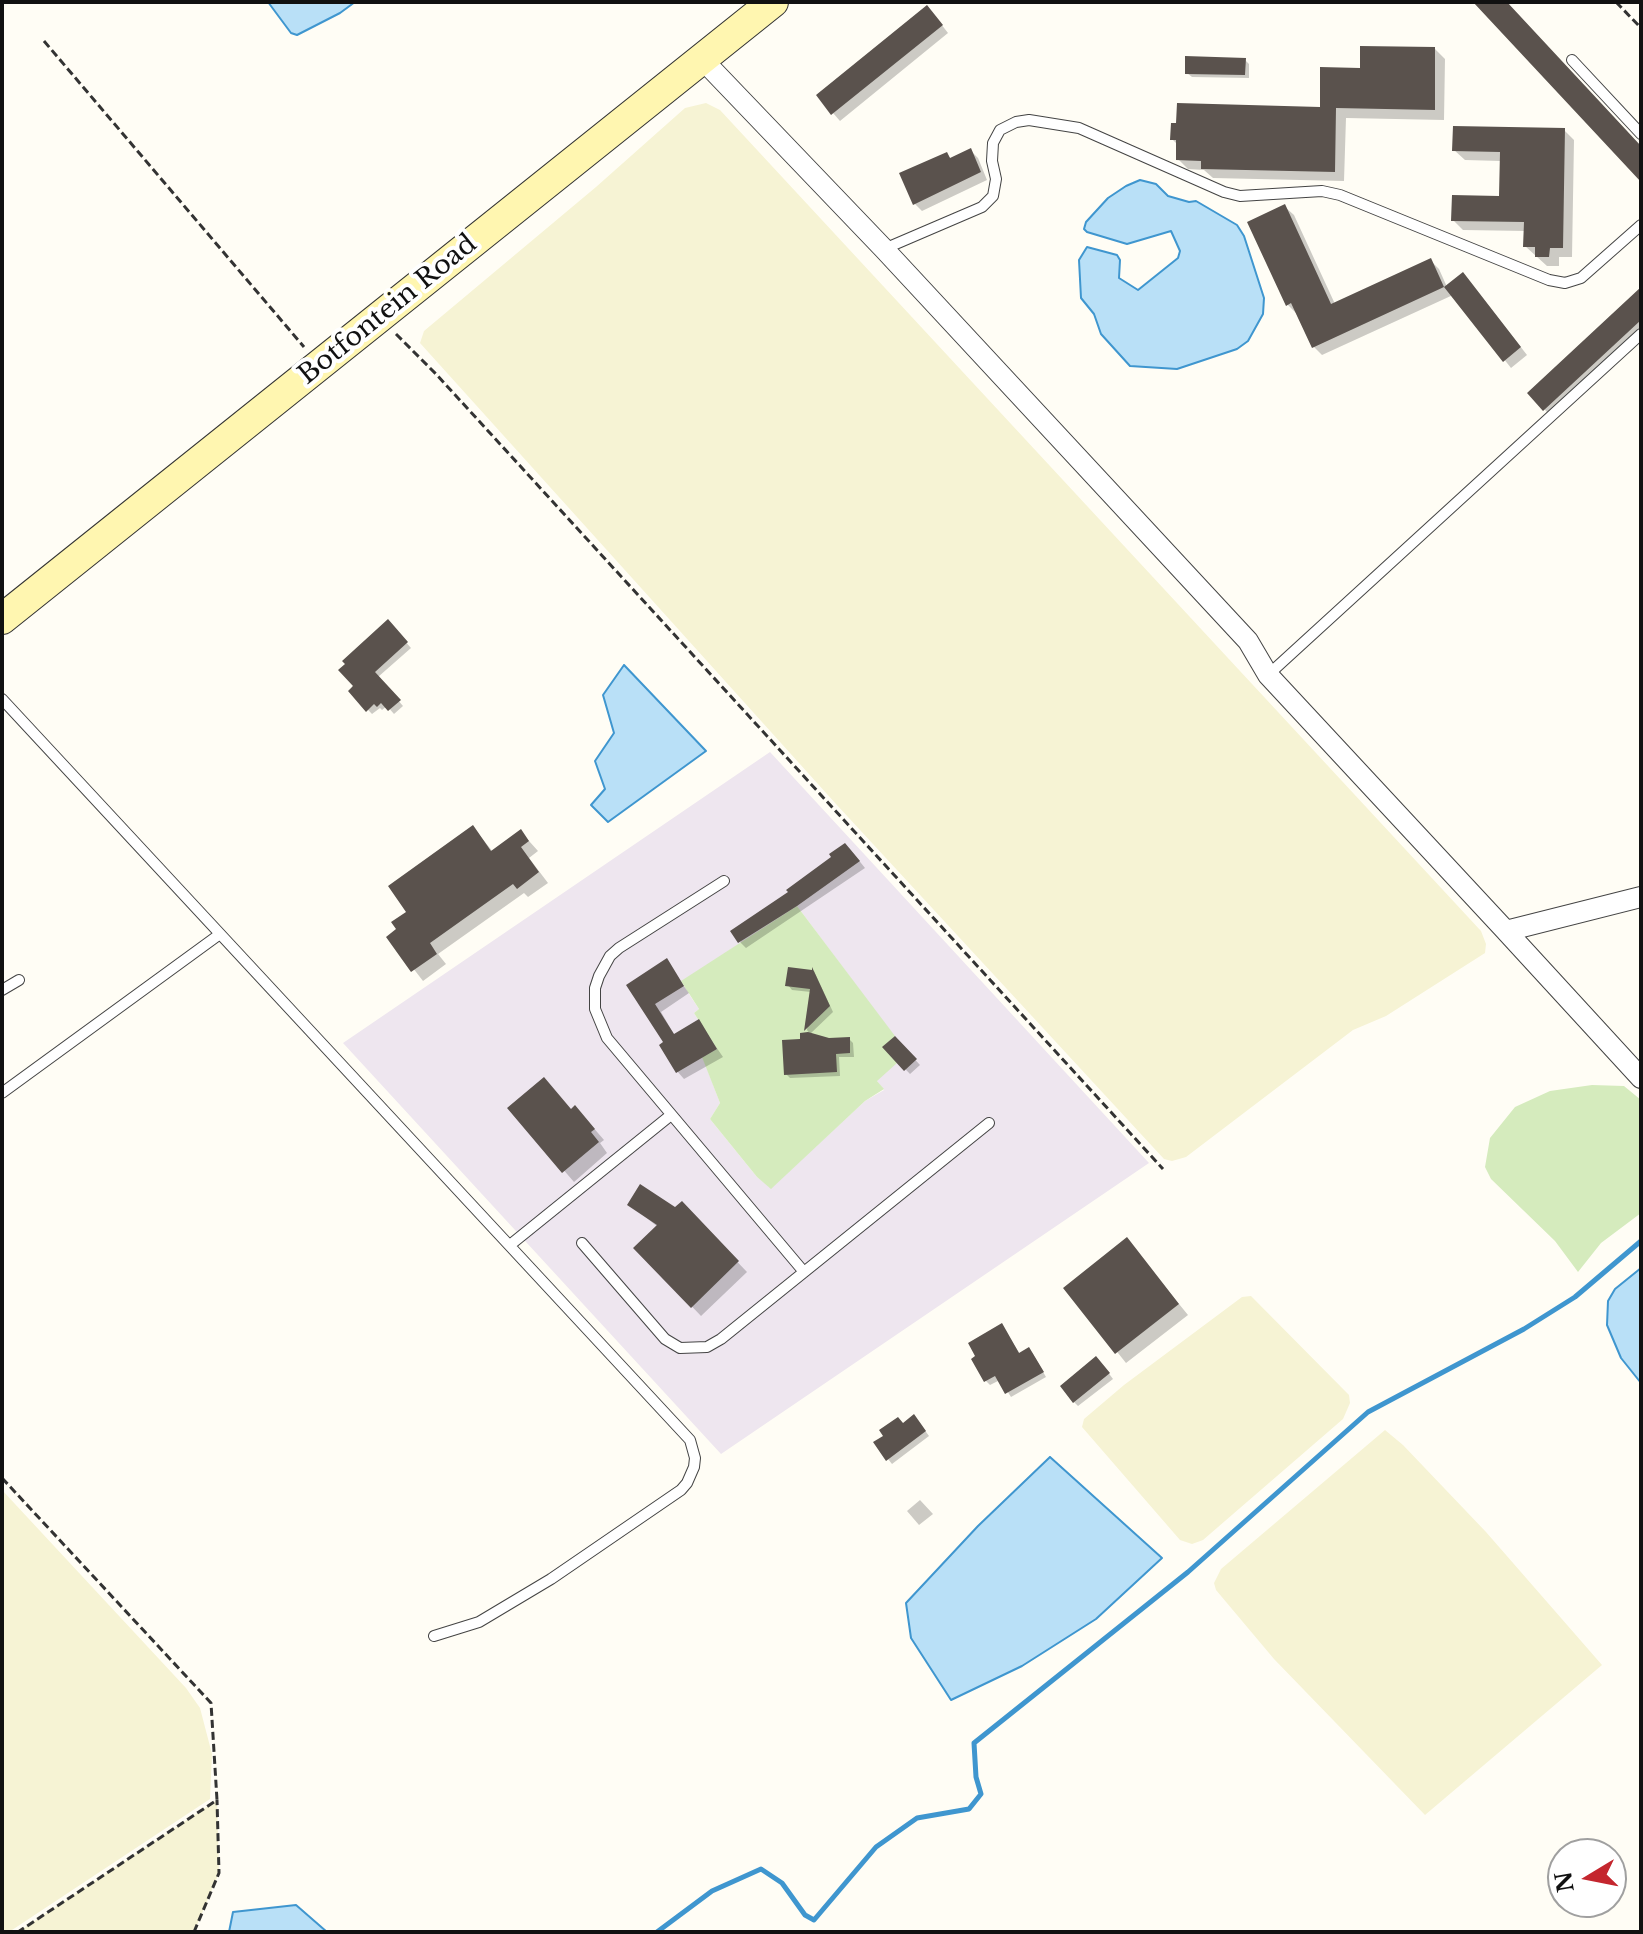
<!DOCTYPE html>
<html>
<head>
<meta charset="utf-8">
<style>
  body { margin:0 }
  #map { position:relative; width:1643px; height:1934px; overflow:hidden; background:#fffdf5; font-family:"Libre Baskerville",serif }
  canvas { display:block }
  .frame { position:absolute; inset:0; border:4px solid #111; pointer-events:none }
  .north { position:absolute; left:1547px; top:1838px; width:80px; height:80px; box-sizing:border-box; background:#fff; border:2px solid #a0a0a0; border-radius:50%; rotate:260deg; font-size:22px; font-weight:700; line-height:32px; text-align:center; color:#111 }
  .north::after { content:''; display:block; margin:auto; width:28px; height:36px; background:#c4262e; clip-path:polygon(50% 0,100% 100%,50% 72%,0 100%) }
</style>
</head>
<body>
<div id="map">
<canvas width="1643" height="1934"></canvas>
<div class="frame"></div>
<div class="north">N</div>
</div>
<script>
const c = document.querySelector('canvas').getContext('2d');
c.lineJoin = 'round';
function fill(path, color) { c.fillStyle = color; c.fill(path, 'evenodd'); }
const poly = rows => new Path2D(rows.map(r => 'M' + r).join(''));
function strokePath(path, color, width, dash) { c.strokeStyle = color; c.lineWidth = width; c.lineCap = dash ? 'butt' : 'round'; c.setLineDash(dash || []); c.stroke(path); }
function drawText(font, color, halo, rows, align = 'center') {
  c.font = font + ' "Libre Baskerville",serif'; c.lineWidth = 8; c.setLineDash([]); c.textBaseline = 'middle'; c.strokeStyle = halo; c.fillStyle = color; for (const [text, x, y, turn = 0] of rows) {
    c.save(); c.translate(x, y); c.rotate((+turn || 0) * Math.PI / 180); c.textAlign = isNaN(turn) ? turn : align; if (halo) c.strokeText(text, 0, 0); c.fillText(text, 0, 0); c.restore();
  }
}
fill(poly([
  [770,752,1149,1163,721,1454,343,1043],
  [797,906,894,1036,882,1047,877,1081,884,1090,865,1101,771,1188,757,1177,710,1119,720,1103,703,1058,717,1049,694,1013,699,1009,681,982]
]), '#eee6ef');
fill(poly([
  [706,103,720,110,1481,931,1486,944,1485,953,1386,1016,1353,1030,1186,1157,1172,1161,1164,1159,836,804,420,343,424,331,596,187,685,108],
  [1251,1296,1349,1395,1350,1403,1343,1419,1203,1540,1192,1544,1180,1540,1082,1427,1084,1419,1124,1385,1242,1297],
  [1385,1430,1403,1445,1486,1532,1602,1665,1425,1815,1274,1659,1216,1590,1214,1583,1221,1569],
  [2,1490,186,1688,200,1708,212,1754,210,1799,9,1932,2,1932],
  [217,1800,219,1873,194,1932,18,1932]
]), '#f6f3d4');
fill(poly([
  [797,906,895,1036,883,1047,897,1063,877,1081,884,1089,865,1101,771,1189,757,1177,710,1119,720,1103,702,1057,717,1049,694,1013,699,1009,681,981],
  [1592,1085,1624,1086,1641,1100,1641,1213,1601,1243,1578,1272,1555,1241,1491,1179,1485,1167,1490,1138,1515,1107,1550,1091]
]), '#d5ebbd');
const water = poly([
  [268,2,355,2,340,13,297,35,291,33,268,2],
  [1140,180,1156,184,1168,196,1189,202,1196,201,1237,225,1244,236,1264,298,1263,314,1248,341,1237,349,1177,369,1130,366,1101,334,1094,314,1081,298,1079,260,1087,247,1117,255,1120,260,1119,278,1138,290,1178,258,1180,251,1171,231,1127,244,1087,232,1084,229,1086,222,1108,198,1126,186,1140,180],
  [624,665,706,751,608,822,591,805,605,789,595,761,614,733,603,695,624,665],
  [1641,1268,1641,1383,1621,1358,1607,1325,1608,1301,1615,1289,1641,1268],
  [1050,1457,1162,1558,1096,1619,1022,1666,951,1700,911,1638,906,1603,978,1526,1050,1457],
  [296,1905,327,1932,229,1932,233,1912,296,1905]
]);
fill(water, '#b9e0f7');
strokePath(water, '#3f96cf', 2);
fill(poly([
  [934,15,948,33,840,121,833,113],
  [1435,49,1445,59,1444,120,1346,118,1344,181,1213,178,1204,170,1188,169,1178,159,1178,145,1172,139,1322,109],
  [1245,60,1249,64,1249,78,1192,77,1187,73],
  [1564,130,1574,140,1572,257,1559,257,1559,266,1547,266,1525,246,1526,231,1463,230,1453,220,1501,198,1501,161,1465,160,1454,150],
  [971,151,978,158,987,180,922,211,915,204,947,154,951,159],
  [1285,207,1294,215,1335,304,1430,260,1439,269,1447,287,1470,282,1527,355,1511,368,1453,295,1322,355,1314,347,1296,313,1287,304],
  [1641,290,1641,339,1554,420,1530,393],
  [388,622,411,648,378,677,403,706,394,714,387,706,382,710,380,708,372,714,350,691],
  [473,827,493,852,521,832,538,851,529,858,548,883,528,897,524,893,438,954,446,964,423,981,389,937,399,930,409,912],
  [849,848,865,868,746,948,740,942,791,893],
  [666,961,689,993,661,1012,675,1036,699,1022,723,1057,684,1079,677,1071,666,1043,629,985],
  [814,971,833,1012,810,1034,807,1030,811,992,792,990,788,985],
  [895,1038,920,1065,910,1074,885,1048],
  [849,1039,853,1043,854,1057,839,1057,840,1076,790,1078,786,1074,829,1040],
  [510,1108,572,1111,585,1118,604,1140,600,1143,607,1153,574,1182],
  [629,1204,675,1210,682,1204,747,1272,701,1316,636,1248,658,1227],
  [1127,1240,1188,1315,1126,1363,1066,1288],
  [1002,1326,1020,1354,1029,1349,1033,1354,1046,1377,1011,1397,1000,1380,990,1385,986,1381,978,1357],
  [1101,1363,1113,1379,1078,1406,1074,1402],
  [918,1421,929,1436,892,1464,888,1459,885,1436,903,1425],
  [920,1500,933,1514,919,1525,907,1511]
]), '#0003');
strokePath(poly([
  [657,1932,712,1891,761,1869,782,1883,805,1915,814,1920,876,1847,917,1818,969,1809,981,1794,976,1777,974,1743,1188,1572,1368,1412,1524,1329,1575,1297,1641,1241]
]), '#3f96cf', 5);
fill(poly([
  [1473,2,1507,2,1641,146,1641,182],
  [927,5,943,25,831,115,816,95],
  [1360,46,1435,47,1435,110,1336,108,1335,172,1201,169,1201,161,1176,160,1176,140,1170,140,1171,123,1176,123,1177,103,1320,107,1320,67,1360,68],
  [1185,56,1246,58,1245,75,1185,74],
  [1453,126,1565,128,1563,248,1550,248,1549,257,1535,257,1535,247,1523,247,1524,222,1451,221,1452,195,1499,196,1500,152,1452,151],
  [971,148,981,172,913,205,899,173,947,152,950,158],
  [1285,204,1331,304,1431,258,1444,287,1312,348,1291,303,1286,306,1247,222],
  [1463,272,1521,347,1503,362,1444,287],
  [1641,287,1641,320,1543,411,1527,393],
  [388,619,408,642,375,672,401,700,388,711,381,703,377,707,374,704,366,712,348,691,353,686,338,670,345,664,342,661],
  [473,825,491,851,521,829,529,841,521,847,539,872,517,889,513,884,430,943,437,954,411,972,386,937,396,929,391,922,406,912,388,886],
  [845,843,860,861,797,906,738,943,730,931,788,892,786,890,831,857,829,854],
  [667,958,684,986,655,1004,674,1034,699,1019,717,1049,676,1073,659,1045,663,1042,626,985],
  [788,967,812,970,812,967,830,1006,804,1031,810,989,785,986],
  [808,1032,829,1038,850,1037,850,1053,836,1054,837,1072,784,1075,782,1040,800,1039,800,1033],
  [895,1036,917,1059,904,1071,882,1047],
  [544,1077,571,1109,575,1105,595,1129,591,1132,599,1142,562,1173,507,1108],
  [640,1184,675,1207,682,1201,739,1261,691,1308,633,1248,657,1225,627,1205],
  [1127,1237,1179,1304,1115,1354,1063,1288],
  [1002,1323,1019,1353,1029,1347,1044,1372,1005,1394,995,1376,984,1382,971,1359,975,1356,968,1343],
  [1096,1356,1110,1373,1073,1403,1060,1386],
  [914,1414,926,1431,886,1461,873,1442,883,1436,879,1430,898,1417,903,1423]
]), '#5a524d');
const service = poly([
  [1572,60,1641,134],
  [884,249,982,207,993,196,996,179,992,161,993,143,1000,130,1016,122,1029,120,1079,128,1224,192,1240,196,1322,191,1340,195,1549,280,1565,283,1581,278,1641,225],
  [1268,675,1641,334],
  [2,699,690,1440,695,1458,694,1467,687,1483,681,1490,551,1579,479,1622,434,1636],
  [724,881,619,948,610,956,599,976,595,988,595,1009,607,1038,804,1272],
  [2,990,19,980],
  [2,1093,220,934],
  [582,1243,665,1339,680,1348,707,1347,721,1339,989,1123],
  [510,1245,671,1115]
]);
const minor = poly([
  [702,59,884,249,1248,641,1268,675,1506,931,1641,897],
  [1506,931,1641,1078]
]);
const secondary = poly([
  [2,619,773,2]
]);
strokePath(service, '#444', 12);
strokePath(minor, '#444', 22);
strokePath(secondary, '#333', 32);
strokePath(poly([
  [1616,2,1641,28],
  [44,41,304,347],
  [396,334,436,374,1163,1169],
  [2,1478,211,1703,217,1800,18,1932],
  [194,1932,219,1873,217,1800]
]), '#333', 3, [8, 4]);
strokePath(service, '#fff', 10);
strokePath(minor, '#fff', 20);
strokePath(secondary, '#fff6b0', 30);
drawText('26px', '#111', '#fff', [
  ["Botfontein Road",388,310,-39]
]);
</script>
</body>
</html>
